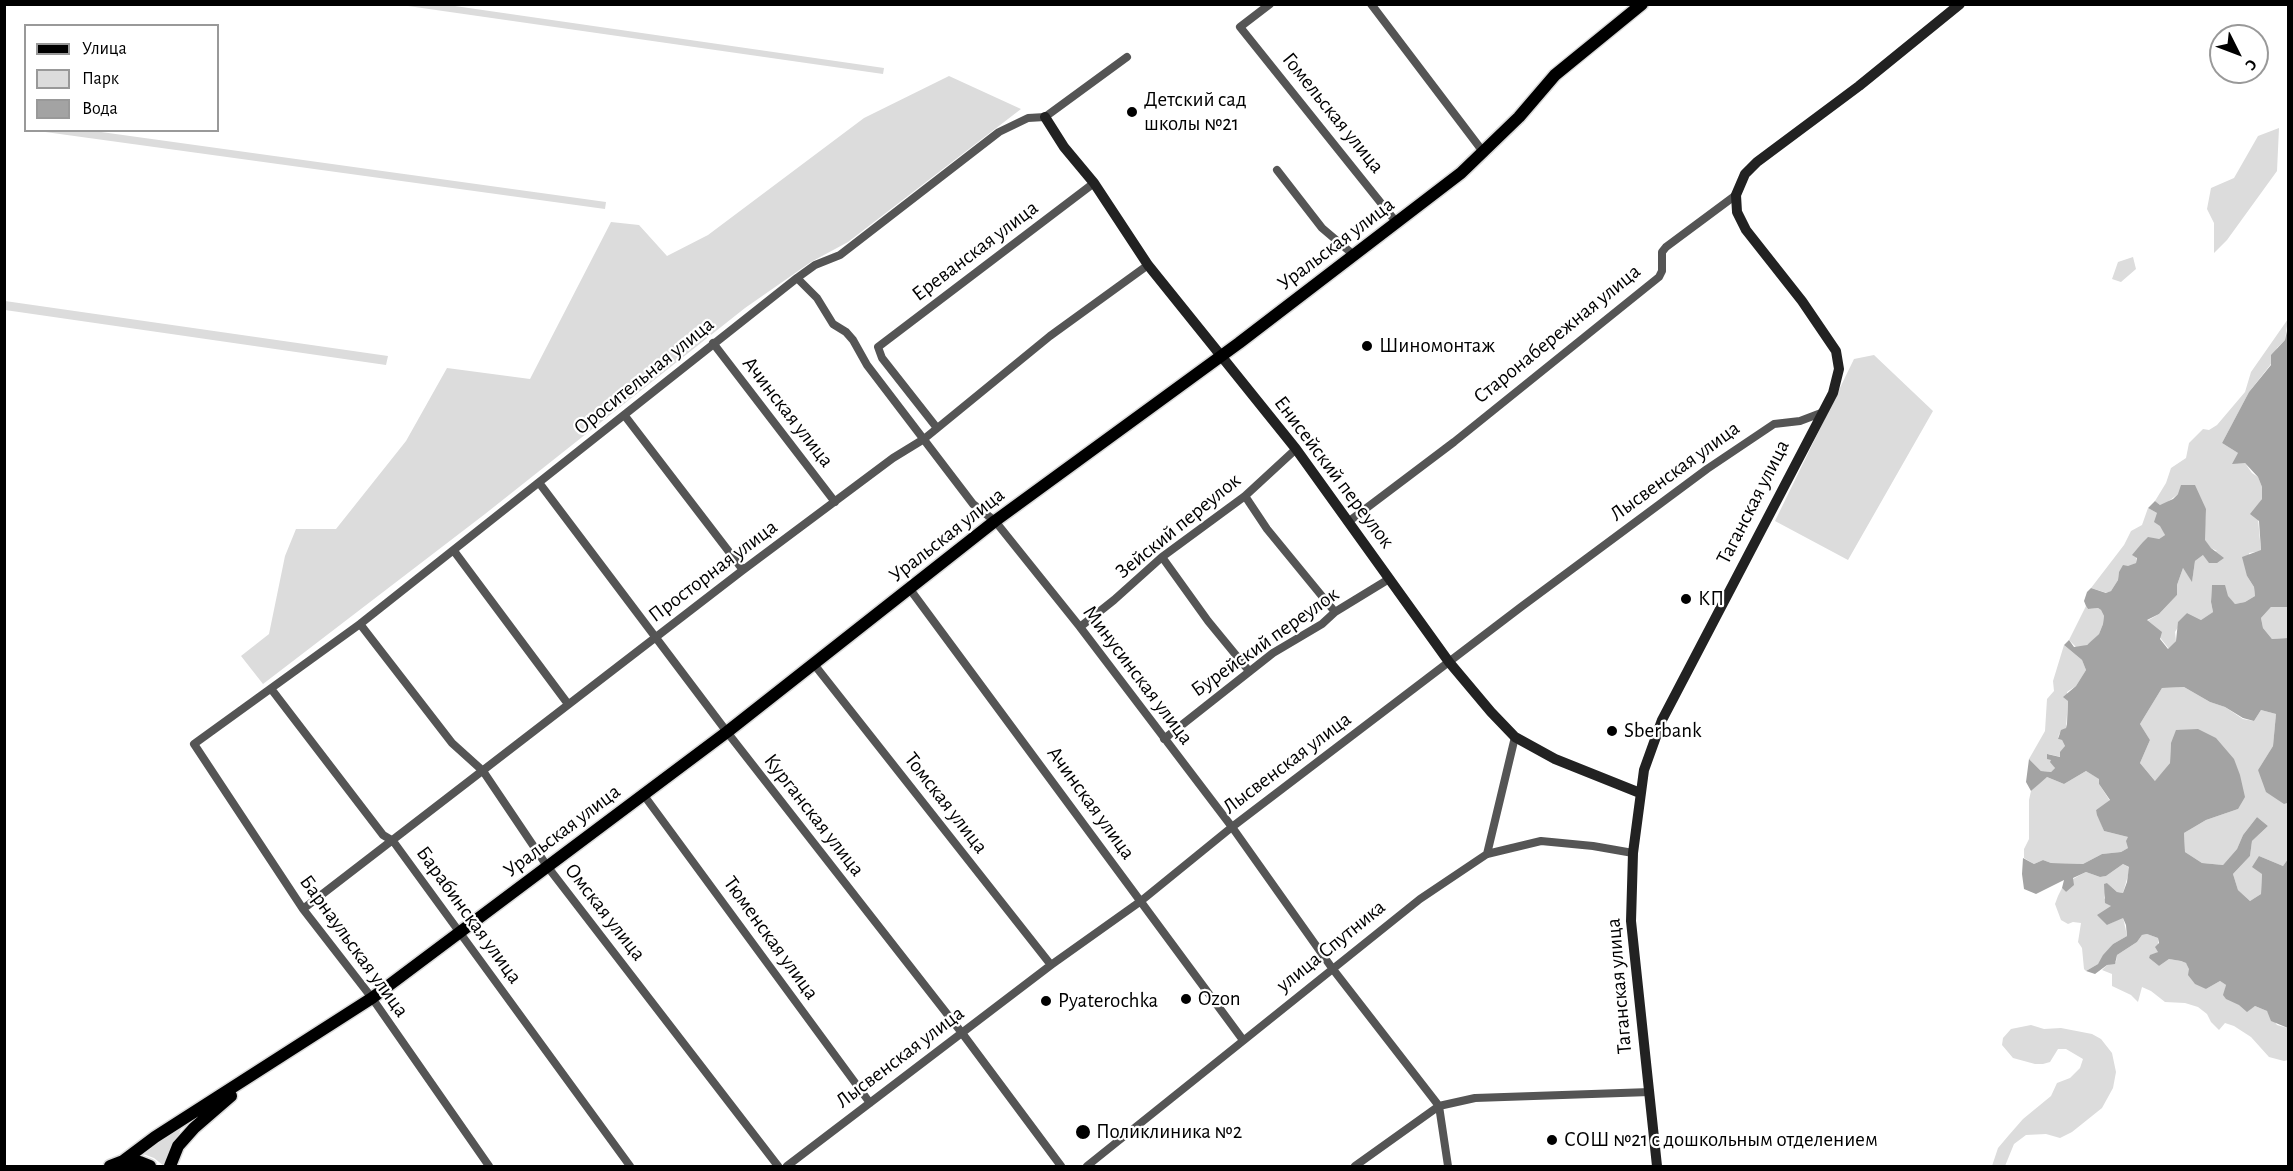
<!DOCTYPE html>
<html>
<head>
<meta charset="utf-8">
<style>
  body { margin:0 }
  #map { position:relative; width:2293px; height:1171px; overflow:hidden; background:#fff; font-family:"Alegreya Sans",sans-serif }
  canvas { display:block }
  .frame { position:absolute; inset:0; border:6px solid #000; pointer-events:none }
  .legend { position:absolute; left:24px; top:24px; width:195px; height:108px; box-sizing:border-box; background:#fff; border:2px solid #999; margin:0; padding:8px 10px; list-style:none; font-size:18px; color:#000 }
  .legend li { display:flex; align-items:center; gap:12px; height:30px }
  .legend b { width:30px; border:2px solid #999 }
  .north { position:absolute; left:2209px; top:24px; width:60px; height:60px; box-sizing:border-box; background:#fff; border:2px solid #999; border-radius:50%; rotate:132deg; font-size:16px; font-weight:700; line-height:24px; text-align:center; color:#000 }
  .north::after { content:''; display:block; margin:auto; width:21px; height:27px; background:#000; clip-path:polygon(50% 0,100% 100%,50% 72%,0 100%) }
</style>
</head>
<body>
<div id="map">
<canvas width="2293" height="1171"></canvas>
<div class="frame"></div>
<ul class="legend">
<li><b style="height:8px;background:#000"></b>Улица</li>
<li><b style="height:16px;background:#dcdcdc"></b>Парк</li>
<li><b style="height:16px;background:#a3a3a3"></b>Вода</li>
</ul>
<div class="north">С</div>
</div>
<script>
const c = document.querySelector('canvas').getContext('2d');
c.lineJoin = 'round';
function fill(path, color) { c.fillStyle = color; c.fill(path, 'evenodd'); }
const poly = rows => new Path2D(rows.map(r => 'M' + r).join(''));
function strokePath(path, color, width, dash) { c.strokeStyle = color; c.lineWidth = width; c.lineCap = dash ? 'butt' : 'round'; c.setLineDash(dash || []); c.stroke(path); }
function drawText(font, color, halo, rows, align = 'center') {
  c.font = font + ' "Alegreya Sans",sans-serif'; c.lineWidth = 4.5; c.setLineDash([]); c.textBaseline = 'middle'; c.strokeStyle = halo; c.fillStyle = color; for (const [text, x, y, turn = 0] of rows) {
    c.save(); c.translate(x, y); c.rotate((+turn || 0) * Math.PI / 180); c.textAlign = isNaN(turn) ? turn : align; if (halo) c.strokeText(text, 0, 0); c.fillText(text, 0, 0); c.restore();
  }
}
fill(poly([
  [401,5,448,5,884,68,883,74],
  [949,76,1021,109,848,242,811,262,745,308,485,514,263,684,241,656,269,634,285,556,296,529,336,529,406,441,447,368,530,379,611,222,639,225,667,256,708,235,864,118],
  [2279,128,2277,171,2227,240,2214,253,2214,223,2207,209,2211,188,2234,178,2258,136],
  [38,131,94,131,606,202,605,209],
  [2133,257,2136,269,2121,282,2112,279,2118,262],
  [5,301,388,356,386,365,5,310],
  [2288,319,2285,340,2277,348,2271,364,2249,392,2222,443,2238,453,2252,473,2258,477,2262,487,2262,499,2257,508,2261,551,2249,553,2247,576,2254,587,2255,596,2245,602,2235,604,2212,585,2211,602,2213,612,2201,620,2187,613,2175,632,2176,641,2169,649,2147,621,2159,614,2177,595,2177,585,2183,568,2192,581,2195,561,2203,555,2217,551,2211,548,2204,540,2206,509,2178,494,2165,504,2160,505,2155,501,2166,483,2171,468,2186,458,2189,443,2203,429,2209,430,2217,425,2245,392,2251,372],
  [1874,355,1933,411,1848,560,1775,521,1854,359],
  [2148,508,2157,513,2157,517,2165,535,2159,539,2142,543,2137,550,2136,563,2119,572,2118,580,2111,591,2107,593,2091,588,2124,545,2131,531,2142,525],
  [2086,606,2088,609,2098,608,2101,610,2104,616,2103,624,2099,634,2090,643,2085,646,2076,647,2069,640],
  [2271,607,2288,607,2288,638,2272,639,2263,628,2261,618],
  [2064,645,2082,660,2086,670,2076,686,2067,692,2068,701,2066,728,2059,734,2058,739,2062,740,2065,746,2061,757,2048,754,2055,768,2051,772,2041,771,2029,759,2045,731,2047,699,2054,691,2053,681],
  [2184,687,2210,702,2225,707,2243,719,2254,721,2261,710,2276,714,2273,746,2258,770,2284,804,2288,803,2288,859,2283,866,2259,856,2262,874,2261,894,2250,901,2238,890,2233,874,2250,856,2252,841,2268,826,2257,817,2243,835,2237,849,2223,865,2202,863,2185,852,2184,833,2206,820,2238,809,2171,743,2170,763,2156,782,2140,763,2150,740,2140,724,2162,688],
  [2086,771,2100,779,2099,784,2110,801,2096,810,2104,831,2128,837,2128,848,2121,852,2102,854,2083,864,2051,863,2043,860,2034,864,2024,858,2024,849,2029,839,2029,800,2031,791,2042,780,2047,777,2064,784],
  [2123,864,2130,868,2123,893,2117,892,2107,883,2104,898,2111,906,2107,925,2123,917,2127,936,2113,944,2098,964,2086,971,2084,969,2082,948,2078,942,2081,923,2073,922,2068,924,2061,920,2055,904,2058,896,2062,888,2066,892,2073,879,2080,875,2086,872,2100,877,2106,876],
  [2147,934,2158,938,2158,952,2149,958,2159,966,2169,959,2181,961,2186,963,2206,989,2220,981,2226,985,2225,991,2251,1008,2255,1006,2267,1011,2277,1025,2288,1028,2288,1060,2284,1061,2269,1057,2251,1037,2234,1026,2225,1023,2219,1030,2211,1022,2207,1014,2198,1007,2185,1003,2165,1002,2151,991,2142,987,2138,1002,2131,995,2112,986,2112,974,2102,970,2107,965,2116,962,2117,955,2137,942,2142,935],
  [2031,1025,2044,1029,2061,1028,2092,1034,2101,1039,2112,1053,2116,1072,2113,1088,2102,1108,2072,1132,2060,1138,2046,1134,2026,1135,2014,1144,2005,1166,1992,1166,1998,1148,2009,1135,2023,1119,2051,1096,2057,1083,2070,1078,2080,1068,2083,1059,2066,1049,2058,1049,2050,1062,2043,1064,2035,1064,2013,1058,2002,1045,2003,1038,2011,1029],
  [182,1127,164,1166,154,1158,143,1154,160,1140]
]), '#dcdcdc');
fill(poly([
  [2288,326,2288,417,2287,420,2288,435,2288,607,2271,607,2261,618,2263,628,2272,639,2288,638,2288,803,2284,804,2266,792,2258,770,2273,746,2276,714,2261,710,2254,721,2243,718,2225,707,2210,702,2184,687,2162,688,2140,724,2150,740,2140,763,2155,781,2170,763,2171,743,2176,730,2198,729,2216,738,2234,759,2240,775,2245,797,2238,809,2206,820,2184,833,2185,852,2202,863,2223,865,2237,849,2243,835,2257,817,2268,826,2252,841,2250,856,2233,874,2238,890,2250,901,2261,894,2262,874,2252,867,2259,856,2283,866,2288,859,2288,1028,2271,1021,2267,1011,2255,1006,2247,1012,2239,1005,2226,999,2223,995,2226,985,2220,981,2206,989,2195,984,2188,975,2189,969,2186,963,2181,961,2169,959,2159,966,2149,958,2150,955,2158,952,2155,947,2159,943,2158,938,2147,934,2142,935,2137,942,2117,955,2115,964,2107,965,2095,974,2086,971,2098,964,2103,955,2113,944,2127,936,2126,925,2123,918,2107,925,2097,915,2111,906,2105,903,2104,884,2107,883,2117,892,2123,893,2127,882,2129,867,2123,864,2106,876,2100,877,2086,872,2073,878,2074,885,2066,892,2062,888,2064,880,2036,894,2024,889,2022,874,2023,858,2034,864,2043,860,2051,863,2083,864,2102,854,2121,852,2128,848,2126,841,2128,837,2104,831,2097,815,2096,810,2110,800,2099,784,2099,779,2086,771,2064,784,2047,777,2031,791,2026,782,2029,759,2041,771,2051,772,2055,768,2050,762,2051,760,2047,759,2047,754,2060,757,2060,752,2065,746,2062,740,2058,739,2061,730,2066,728,2067,724,2068,701,2063,697,2076,686,2086,670,2082,660,2064,645,2069,640,2074,647,2087,645,2099,634,2103,624,2104,616,2101,610,2098,608,2088,609,2086,606,2084,601,2087,592,2091,588,2106,593,2111,591,2118,580,2119,572,2123,565,2128,566,2136,563,2137,558,2132,555,2142,543,2148,537,2159,539,2165,535,2160,526,2154,522,2157,513,2148,508,2155,501,2160,505,2173,499,2178,494,2181,485,2195,485,2206,509,2205,540,2211,548,2224,558,2217,563,2209,563,2203,555,2195,561,2192,582,2183,568,2177,585,2177,595,2159,614,2147,620,2162,632,2160,639,2168,649,2176,641,2178,622,2187,613,2201,620,2213,612,2211,602,2212,585,2225,585,2228,596,2235,604,2245,602,2255,596,2254,587,2247,576,2242,557,2261,550,2259,521,2250,514,2262,499,2262,487,2258,477,2245,463,2232,464,2238,453,2222,443,2249,392,2271,365,2271,355,2285,340]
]), '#a3a3a3');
const primary = poly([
  [123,1161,140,1162,150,1166],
  [110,1166,123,1161,155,1137,372,998,727,732,995,521,1239,343,1461,173,1519,117,1555,75,1642,4],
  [170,1166,178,1146,194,1128,231,1096]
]);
strokePath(primary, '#dbdbdb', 15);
strokePath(poly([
  [1270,4,1240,27,1397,223],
  [1371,4,1484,153],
  [1277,170,1322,228,1355,256],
  [797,278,817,298,833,324,846,332,853,340,867,365,973,504,995,521,1080,627,1232,827,1332,968,1439,1106,1448,1166],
  [713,343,835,502],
  [625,416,743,570],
  [937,428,882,358,878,347,1094,183],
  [540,484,727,732,962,1033,1061,1166],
  [1245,496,1267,529,1335,612],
  [1348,522,1454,442,1659,277,1662,271,1662,252,1666,247,1736,195],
  [454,551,568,704],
  [1162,557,1208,621,1249,671],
  [909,588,1243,1040],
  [360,624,452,743,483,771,547,866,778,1166],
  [1080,627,1114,600,1162,557,1245,496,1296,449],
  [813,663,1051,965],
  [272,690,383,835,393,841,630,1166],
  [1164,739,1273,653,1322,624,1335,612,1389,579],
  [643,794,870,1103],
  [1487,854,1515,737],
  [303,909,743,570,893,458,924,439,1050,336,1148,265],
  [489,1166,372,998,303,909,194,744,360,624,797,278,815,265,840,255,999,132,1028,118,1045,117,1127,57],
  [787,1166,1051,965,1141,901,1232,827,1521,607,1707,469,1774,424,1800,421,1821,413],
  [1087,1166,1420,899,1487,854,1541,841,1593,846,1633,853],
  [1355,1166,1439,1106,1475,1098,1650,1092]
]), '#555', 8);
strokePath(poly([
  [1045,117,1064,147,1094,183,1148,265,1296,449,1449,662,1491,712,1515,737,1555,759,1640,793],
  [1657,1166,1631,921,1633,853,1644,770,1662,720,1833,393,1839,369,1836,351,1802,301,1746,230,1737,212,1736,195,1745,174,1757,162,1859,86,1960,4]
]), '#222', 10);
strokePath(primary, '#000', 12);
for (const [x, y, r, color] of [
  [1132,112,6,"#000"],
  [1367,346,6,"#000"],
  [1686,599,6,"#000"],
  [1612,731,6,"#000"],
  [1186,999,6,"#000"],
  [1046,1001,6,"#000"],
  [1083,1132,8,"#000"],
  [1552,1140,6,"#000"]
]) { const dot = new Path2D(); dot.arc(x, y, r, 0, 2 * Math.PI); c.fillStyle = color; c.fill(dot); strokePath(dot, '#fff', 2); }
drawText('21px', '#000', '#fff', [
  ["Детский сад",1144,100],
  ["школы №21",1144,124],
  ["Шиномонтаж",1379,346],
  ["КП",1698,599],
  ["Sberbank",1624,731],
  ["Ozon",1198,999],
  ["Pyaterochka",1058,1001],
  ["Поликлиника №2",1096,1132],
  ["СОШ №21 с дошкольным отделением",1564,1140]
], 'left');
drawText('21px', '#000', '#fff', [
  ["Гомельская улица",1333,113,51],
  ["Уральская улица",1336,244,-37],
  ["Ереванская улица",975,251,-37],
  ["Старонабережная улица",1557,334,-39],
  ["Оросительная улица",644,376,-39],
  ["Ачинская улица",788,412,52],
  ["Лысвенская улица",1675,471,-36],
  ["Енисейский переулок",1334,472,53],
  ["Таганская улица",1753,502,-63],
  ["Зейский переулок",1178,526,-39],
  ["Уральская улица",947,535,-38],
  ["Просторная улица",713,571,-37],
  ["Бурейский переулок",1265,642,-35],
  ["Минусинская улица",1138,675,53],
  ["Лысвенская улица",1287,763,-37],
  ["Томская улица",946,803,52],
  ["Ачинская улица",1091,803,54],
  ["Курганская улица",814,815,52],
  ["Уральская улица",562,831,-37],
  ["Омская улица",605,912,52],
  ["Барабинская улица",469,915,54],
  ["Тюменская улица",771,938,54],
  ["Барнаульская улица",354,946,54],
  ["улица Спутника",1331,946,-39],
  ["Таганская улица",1619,986,-95],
  ["Лысвенская улица",900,1057,-37]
]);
</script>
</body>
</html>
